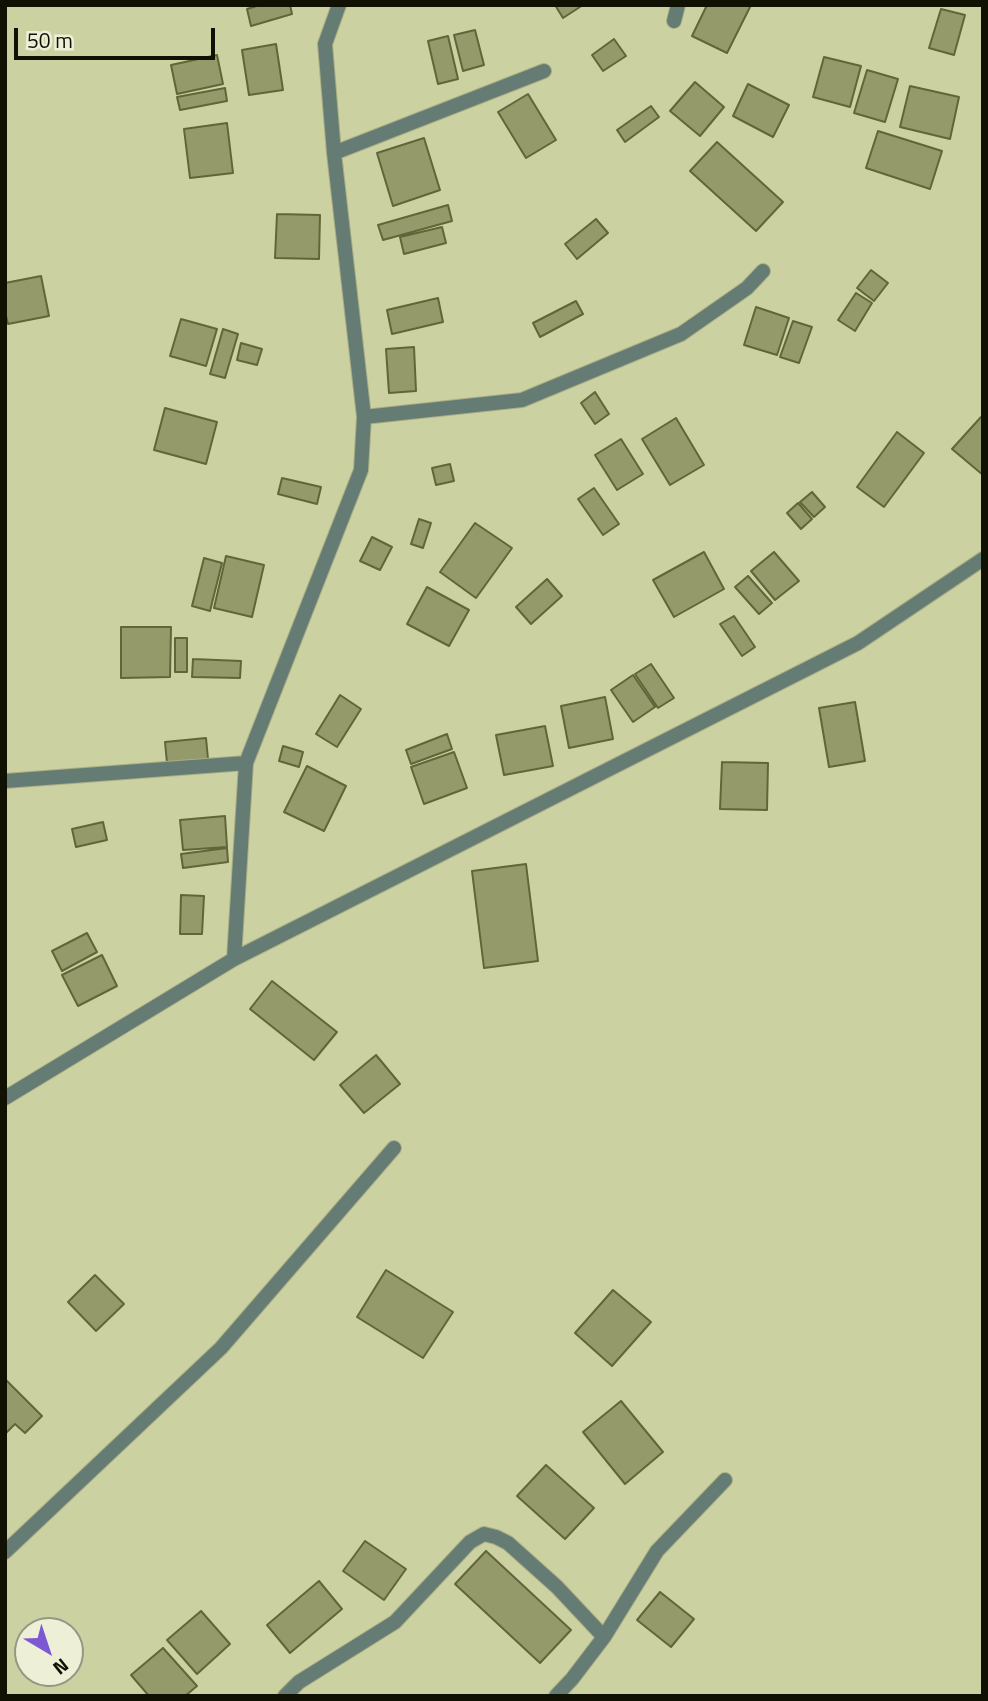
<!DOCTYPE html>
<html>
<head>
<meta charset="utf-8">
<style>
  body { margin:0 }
  #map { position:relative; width:988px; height:1701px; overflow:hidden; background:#ccd1a1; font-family:"Titillium Web",sans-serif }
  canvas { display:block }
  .frame { position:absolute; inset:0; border:7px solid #101102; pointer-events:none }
  .north { position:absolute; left:14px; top:1617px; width:70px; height:70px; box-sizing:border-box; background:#edf0d7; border:2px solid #959782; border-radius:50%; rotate:141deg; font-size:19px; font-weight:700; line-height:28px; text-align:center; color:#101102 }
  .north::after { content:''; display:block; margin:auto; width:24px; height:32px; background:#7c59d3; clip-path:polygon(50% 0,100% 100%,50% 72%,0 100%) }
  .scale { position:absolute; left:14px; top:28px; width:201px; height:32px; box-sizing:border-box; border:4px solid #101102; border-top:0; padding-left:9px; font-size:21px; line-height:24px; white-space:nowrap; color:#101102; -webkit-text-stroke:5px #edf0d7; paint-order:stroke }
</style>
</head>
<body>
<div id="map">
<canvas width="988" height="1701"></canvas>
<div class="frame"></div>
<div class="north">N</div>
<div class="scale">50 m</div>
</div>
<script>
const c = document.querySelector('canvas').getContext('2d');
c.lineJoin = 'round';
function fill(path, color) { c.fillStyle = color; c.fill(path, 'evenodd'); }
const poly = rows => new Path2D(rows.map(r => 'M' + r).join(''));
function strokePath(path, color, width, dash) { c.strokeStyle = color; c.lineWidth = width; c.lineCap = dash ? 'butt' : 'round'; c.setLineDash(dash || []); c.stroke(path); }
const building = poly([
  [260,5,290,5,292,14,251,26,247,9,260,5],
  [555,5,583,5,563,18,555,5],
  [707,5,751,5,727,53,692,36,707,5],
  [941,9,965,15,954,55,929,48,941,9],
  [475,30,484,65,463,71,454,35,475,30],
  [448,36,458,79,438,84,428,41,448,36],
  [614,39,626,56,603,71,592,55,614,39],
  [276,44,283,90,249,95,242,50,276,44],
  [217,55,223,84,177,94,171,65,217,55],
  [824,57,861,66,850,107,813,97,824,57],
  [867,70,898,79,885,122,854,113,867,70],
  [695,82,724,107,700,136,670,111,695,82],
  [748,84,789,105,773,137,733,116,748,84],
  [910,86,959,97,950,139,900,127,910,86],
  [225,88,227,101,180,110,177,97,225,88],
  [528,94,556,140,526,158,498,112,528,94],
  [651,106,659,117,625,142,617,130,651,106],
  [227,123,233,173,190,178,184,129,227,123],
  [878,131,942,151,930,189,866,168,878,131],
  [424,138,440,190,393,206,377,153,424,138],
  [717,142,783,202,756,231,690,171,717,142],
  [448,205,452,221,383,240,378,225,448,205],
  [277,214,320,215,319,259,275,258,277,214],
  [596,219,608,233,577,259,565,244,596,219],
  [442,227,446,243,404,254,400,237,442,227],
  [871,270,888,283,874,301,857,288,871,270],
  [41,276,49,316,8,324,5,312,5,283,41,276],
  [856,293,872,303,855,331,838,320,856,293],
  [438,298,443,322,392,334,387,310,438,298],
  [576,301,583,314,540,337,533,323,576,301],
  [756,307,789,318,777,355,744,345,756,307],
  [181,319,217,329,206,366,170,356,181,319],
  [793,321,812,327,799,363,780,357,793,321],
  [223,329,238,334,225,378,210,374,223,329],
  [241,343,262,349,257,365,237,360,241,343],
  [414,347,416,391,389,393,386,349,414,347],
  [595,392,609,414,595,424,581,403,595,392],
  [165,408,217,422,206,464,154,450,165,408],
  [981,417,983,418,983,475,952,449,981,417],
  [676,418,704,465,670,485,642,439,676,418],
  [897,432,924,453,884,507,857,487,897,432],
  [621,439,643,474,617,490,595,455,621,439],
  [450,464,454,481,436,485,432,468,450,464],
  [282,478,321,487,317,504,278,494,282,478],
  [594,488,619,524,603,535,578,499,594,488],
  [812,492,825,507,814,517,800,502,812,492],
  [798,503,812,519,801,529,787,513,798,503],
  [419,519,431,523,423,548,411,544,419,519],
  [475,523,512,548,476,598,440,572,475,523],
  [372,537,392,547,380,570,360,561,372,537],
  [704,552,724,589,674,617,653,580,704,552],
  [774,552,799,581,775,600,751,571,774,552],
  [226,556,264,565,252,617,214,608,226,556],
  [204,558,222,563,210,611,192,606,204,558],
  [748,576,772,603,759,614,735,587,748,576],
  [547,579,562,596,531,624,516,607,547,579],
  [427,587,469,610,449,646,407,624,427,587],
  [734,616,755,647,742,656,720,624,734,616],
  [121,627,171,627,170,677,121,678,121,627],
  [175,638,187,638,187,672,175,672,175,638],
  [193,659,241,661,240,678,192,677,193,659],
  [651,664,674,698,658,708,635,674,651,664],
  [633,675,655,707,633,722,611,690,633,675],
  [340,695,361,709,337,747,316,734,340,695],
  [605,697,613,739,569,748,561,706,605,697],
  [855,702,865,761,829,767,819,708,855,702],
  [545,726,553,766,504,775,496,735,545,726],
  [447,734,452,749,411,764,406,750,447,734],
  [206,738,208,759,167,763,165,742,206,738],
  [283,746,303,752,299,767,279,761,283,746],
  [454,752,467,788,424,804,411,767,454,752],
  [722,762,768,763,767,810,720,809,722,762],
  [307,766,346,786,324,831,284,812,307,766],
  [225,816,227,847,183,850,180,820,225,816],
  [103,822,107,840,76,847,72,829,103,822],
  [227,848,228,862,183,868,181,854,227,848],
  [526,864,538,961,484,968,472,871,526,864],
  [181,895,204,896,202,934,180,934,181,895],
  [87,933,97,952,62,971,52,951,87,933],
  [102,955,117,986,78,1006,62,975,102,955],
  [272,981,337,1032,314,1060,250,1009,272,981],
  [376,1055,400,1084,364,1113,340,1085,376,1055],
  [386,1270,453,1312,423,1358,357,1317,386,1270],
  [95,1275,124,1304,96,1331,68,1302,95,1275],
  [613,1290,651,1322,612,1366,575,1333,613,1290],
  [5,1379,42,1416,25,1433,15,1424,5,1434,5,1379],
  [621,1401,663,1452,625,1484,583,1432,621,1401],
  [546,1465,594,1508,565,1539,517,1496,546,1465],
  [365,1541,406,1569,384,1600,343,1571,365,1541],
  [486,1551,571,1630,540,1663,455,1584,486,1551],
  [319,1581,342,1609,290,1653,267,1625,319,1581],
  [660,1592,694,1619,671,1647,637,1620,660,1592],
  [201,1611,230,1644,197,1674,167,1640,201,1611],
  [163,1648,197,1686,185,1696,149,1696,131,1675,163,1648]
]);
fill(building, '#959a6b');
strokePath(building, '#626539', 2);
const street = poly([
  [674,21,678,5],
  [334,153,544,71],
  [364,417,522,400,681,334,747,288,763,271],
  [5,781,246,763],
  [234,959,246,763,361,470,364,417,334,153,325,44,339,5],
  [5,1098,234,959,858,643,983,559],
  [5,1552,221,1348,394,1148],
  [285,1696,299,1682,395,1622,470,1542,484,1534,496,1537,508,1543,557,1587,604,1637],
  [556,1696,572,1679,604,1637,657,1551,725,1480]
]);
strokePath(street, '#aaae84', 16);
strokePath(street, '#657c74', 14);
</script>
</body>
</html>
